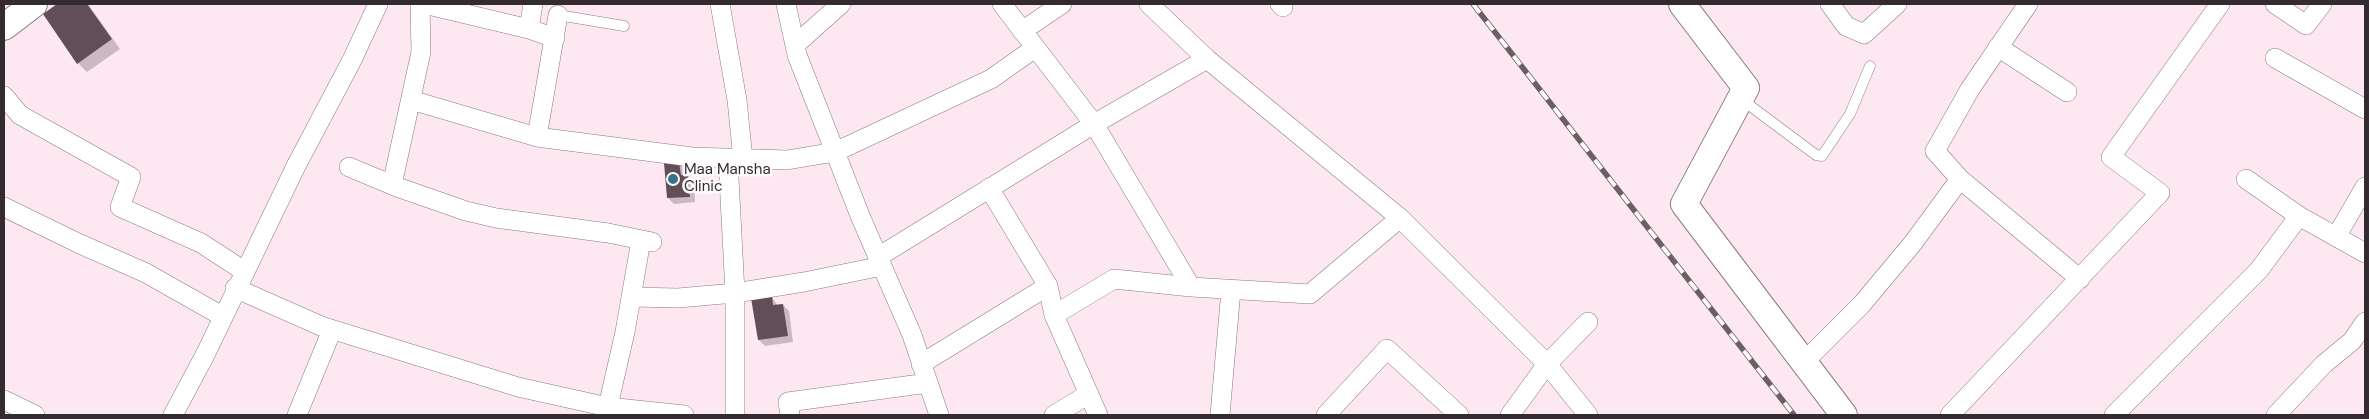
<!DOCTYPE html>
<html>
<head>
<meta charset="utf-8">
<style>
  body { margin:0 }
  #map { position:relative; width:2369px; height:419px; overflow:hidden; background:#fde8f2; font-family:"DM Sans",sans-serif }
  canvas { display:block }
  .frame { position:absolute; inset:0; border:5px solid #332b2f; pointer-events:none }
</style>
</head>
<body>
<div id="map">
<canvas width="2369" height="419"></canvas>
<div class="frame"></div>
</div>
<script>
const c = document.querySelector('canvas').getContext('2d');
c.lineJoin = 'round';
function fill(path, color) { c.fillStyle = color; c.fill(path, 'evenodd'); }
const poly = rows => new Path2D(rows.map(r => 'M' + r).join(''));
function strokePath(path, color, width, dash) { c.strokeStyle = color; c.lineWidth = width; c.lineCap = dash ? 'butt' : 'round'; c.setLineDash(dash || []); c.stroke(path); }
function drawText(font, color, halo, rows, align = 'center') {
  c.font = font + ' "DM Sans",sans-serif'; c.lineWidth = 5; c.setLineDash([]); c.textBaseline = 'middle'; c.strokeStyle = halo; c.fillStyle = color; for (const [text, x, y, turn = 0] of rows) {
    c.save(); c.translate(x, y); c.rotate((+turn || 0) * Math.PI / 180); c.textAlign = isNaN(turn) ? turn : align; if (halo) c.strokeText(text, 0, 0); c.fillText(text, 0, 0); c.restore();
  }
}
fill(poly([
  [59,4,88,4,120,49,87,72,78,63,44,14],
  [679,163,685,169,686,176,694,182,695,202,674,204,668,198],
  [771,296,778,306,783,305,789,311,793,342,765,346,759,340]
]), '#0003');
fill(poly([
  [57,4,87,4,112,39,77,64,43,14],
  [679,162,681,175,688,174,690,197,667,198,664,163],
  [772,295,773,305,783,304,788,336,758,340,751,298]
]), '#604f57');
const lane = poly([
  [558,15,624,26],
  [1741,99,1816,155,1822,156,1850,114,1870,66]
]);
const street = poly([
  [424,4,529,29,555,38],
  [720,4,737,100,743,159],
  [786,4,797,55,861,218,912,335,939,415],
  [1002,4,1094,124,1191,287,1114,279,1054,315],
  [1149,4,1207,59,1400,218,1547,364,1588,415],
  [1280,4,1283,7],
  [1830,4,1846,26,1864,34,1897,4],
  [2028,4,1970,89,1935,151,1960,179,2080,279],
  [2275,4,2306,25,2322,4],
  [529,29,533,4],
  [1022,31,1062,4],
  [795,45,841,4],
  [1998,47,2067,92],
  [2275,58,2365,109],
  [4,96,20,115,131,177,120,207,201,243,244,271],
  [411,100,537,137,692,157,787,160,835,152,991,79,1035,48],
  [537,137,558,15],
  [728,159,735,293,735,415],
  [349,167,397,187,466,211,496,218,608,233,652,242],
  [2246,179,2299,216,2365,253],
  [392,185,421,52,420,4],
  [989,188,1048,286,1054,315,1098,415],
  [4,207,80,244,146,273,222,316],
  [2336,237,2365,187],
  [878,257,1094,124,1207,59],
  [1191,287,1310,294,1400,218],
  [235,288,321,326,518,387,608,407,684,415],
  [631,297,678,298,735,293,804,282,882,266],
  [1804,362,1862,304,1913,243,1960,179],
  [921,364,1048,286],
  [4,400,35,415],
  [173,415,205,355,296,166,352,60,378,4],
  [297,415,332,330],
  [606,415,625,332,641,240],
  [790,415,788,402,928,383],
  [1054,415,1089,394],
  [1220,415,1231,290],
  [1326,415,1387,349,1459,415],
  [1510,415,1547,364,1588,322],
  [1950,415,2160,193,2111,157,2220,4],
  [2114,415,2259,270,2299,216],
  [2276,415,2324,364,2352,341,2365,322]
]);
const secondary = poly([
  [1682,4,1746,88,1684,204,1844,415],
  [4,27,34,4]
]);
strokePath(lane, '#8b7981', 11);
strokePath(street, '#8b7981', 20);
strokePath(secondary, '#8b7981', 28);
strokePath(lane, '#fff', 10);
strokePath(street, '#fff', 19);
strokePath(secondary, '#fff', 26);
const rail = poly([
  [1473,4,1794,415]
]);
strokePath(rail, '#6b5f65', 5.5);
strokePath(rail, '#fffbfc', 4, [11]);
for (const [x, y, r, color] of [
  [673,179,6,"#357489"]
]) { const dot = new Path2D(); dot.arc(x, y, r, 0, 2 * Math.PI); c.fillStyle = color; c.fill(dot); strokePath(dot, '#fffbfc', 2); }
drawText('15px', '#332b2f', '#fffbfc', [
  ["Maa Mansha",684,170],
  ["Clinic",684,187]
], 'left');
</script>
</body>
</html>
